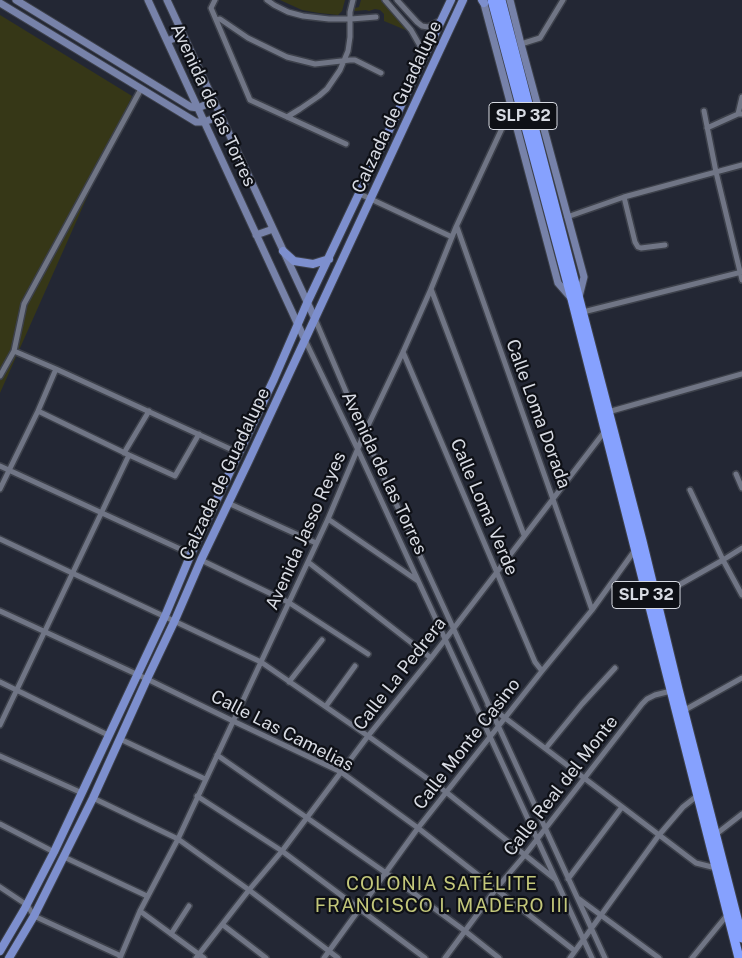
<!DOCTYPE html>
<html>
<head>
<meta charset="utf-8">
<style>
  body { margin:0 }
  canvas { display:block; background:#232734 }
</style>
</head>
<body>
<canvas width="742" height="958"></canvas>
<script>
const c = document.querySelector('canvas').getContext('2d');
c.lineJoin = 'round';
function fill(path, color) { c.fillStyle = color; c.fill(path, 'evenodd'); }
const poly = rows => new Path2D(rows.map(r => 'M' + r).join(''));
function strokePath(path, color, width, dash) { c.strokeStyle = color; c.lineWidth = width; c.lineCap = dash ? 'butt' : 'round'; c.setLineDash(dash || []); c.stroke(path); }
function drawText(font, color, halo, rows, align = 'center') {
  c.font = font + ' "Public Sans",sans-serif'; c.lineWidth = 4.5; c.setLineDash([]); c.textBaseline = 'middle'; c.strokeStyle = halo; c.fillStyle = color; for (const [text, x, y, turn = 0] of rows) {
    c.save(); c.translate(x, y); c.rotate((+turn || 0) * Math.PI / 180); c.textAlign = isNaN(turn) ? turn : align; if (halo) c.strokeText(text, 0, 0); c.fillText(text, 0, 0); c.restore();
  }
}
fill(poly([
  [280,0,345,0,342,11,338,15,319,13,302,10],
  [361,0,381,0,408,31,384,21,384,14,380,10,375,9,369,11,366,10,355,11,354,9,355,8,359,7],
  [0,15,132,96,0,393]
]), '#363717');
const street = poly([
  [215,0,211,8,250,100,346,144],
  [267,0,274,5,288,12,303,16,329,19,351,19,376,17],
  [385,0,411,30,419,44,424,56],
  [397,0,417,22,422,26,428,27,441,20],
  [216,20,220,19,223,21,248,38,287,57,315,64,350,60,355,60,381,73],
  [521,44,540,38,563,0],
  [704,111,716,172,742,280],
  [738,114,742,97],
  [287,117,300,109,319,96,327,89,340,70,348,51,350,37,350,12,353,0],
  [707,128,738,114,742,114],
  [360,194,452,237],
  [624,197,635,242,638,247,641,248,665,245],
  [567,217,624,197,742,165],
  [457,227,592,610],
  [431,289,524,535],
  [583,312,742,272],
  [315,319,364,434,605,958],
  [305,340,358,450,592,958],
  [14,351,56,369,239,453],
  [403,352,535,662,542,671],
  [0,376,14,351,24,304,141,89],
  [38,411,129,455,175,476,199,434],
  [608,412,742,374],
  [124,453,149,411],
  [0,466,191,554],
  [736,474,742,488],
  [0,489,38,411,56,369],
  [690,490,723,560,742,595],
  [228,503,316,543],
  [328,519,418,581],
  [0,539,261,662,368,736,446,792,555,879],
  [201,560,288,602,368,654],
  [308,562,431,658],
  [656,598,723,560,742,548],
  [0,611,147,679,233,721,341,772,418,828,575,951],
  [0,682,108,735],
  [289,682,322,640],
  [488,705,696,863,716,868],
  [326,706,355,666],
  [683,711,742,678],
  [0,725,129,455],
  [120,739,205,779],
  [546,748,582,704,615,668],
  [217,755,386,873,465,931,499,958],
  [0,756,82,793],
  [197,796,282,851,425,958],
  [93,798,178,839,249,890,338,958],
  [0,824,54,852],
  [715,835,742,814],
  [64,857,147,896],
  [568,879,622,807],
  [0,887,27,905,34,916,121,956],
  [579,899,659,958],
  [140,911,204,958],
  [223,925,266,958],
  [171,934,189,906],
  [120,958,140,911,178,839,328,519,364,434,403,352,431,289,456,227,504,124,514,116],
  [196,958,249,890,282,851,368,736,431,658,605,431],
  [324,958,418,828,542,671,592,610,635,550],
  [445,958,496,889,524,856,642,704,647,699,655,695,671,691],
  [570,958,659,835,683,807,697,796],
  [692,958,728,914]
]);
const secondary = poly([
  [16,0,191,107,198,108,214,101],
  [148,0,305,340],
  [167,0,315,319],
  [483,0,558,283,571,298],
  [510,0,521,44,584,277,579,297],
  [0,3,196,122,204,122,220,116],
  [167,41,183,35],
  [256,235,273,229]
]);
const primary = poly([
  [482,0,484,3],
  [283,251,294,261,313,264,329,259],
  [0,951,24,910,54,852,165,616,191,554,274,379,307,303,451,0],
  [9,958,34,916,93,798,147,679,175,620,201,560,249,460,463,0]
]);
const highway = poly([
  [492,0,572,299,739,958],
  [501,0,642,541,678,689,742,938]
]);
strokePath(street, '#3d414b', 8);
strokePath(secondary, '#3d414b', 9);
strokePath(primary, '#3d414b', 10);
strokePath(highway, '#3d414b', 11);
strokePath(street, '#707585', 5);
strokePath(secondary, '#7782a9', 7);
strokePath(primary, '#7d8fce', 8);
strokePath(highway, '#86a1fe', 9);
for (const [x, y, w] of [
  [523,116,68],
  [646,595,68]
]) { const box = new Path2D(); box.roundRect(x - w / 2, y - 13.5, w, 27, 4); c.fillStyle = '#0e1016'; c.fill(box); strokePath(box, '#d8dbe3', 1); }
drawText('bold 16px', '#d8dbe3', null, [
  ["SLP 32",523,116],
  ["SLP 32",646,595]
]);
drawText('18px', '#d8dbe3', '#0e1016', [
  ["Avenida de las Torres",213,105,65],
  ["Calzada de Guadalupe",397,107,-65],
  ["Calle Loma Dorada",538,414,70],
  ["Avenida de las Torres",384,473,65],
  ["Calzada de Guadalupe",225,474,-65],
  ["Calle Loma Verde",484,507,67],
  ["Avenida Jasso Reyes",306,531,-66],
  ["Calle La Pedrera",400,674,-52],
  ["Calle Las Camelias",282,731,27],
  ["Calle Monte Casino",467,744,-52],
  ["Calle Real del Monte",561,786,-52]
]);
c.letterSpacing = '1px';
drawText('19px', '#c3c77a', '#0e1016', [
  ["COLONIA SATÉLITE",442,884],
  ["FRANCISCO I. MADERO III",442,906]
]);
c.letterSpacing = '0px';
</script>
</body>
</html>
